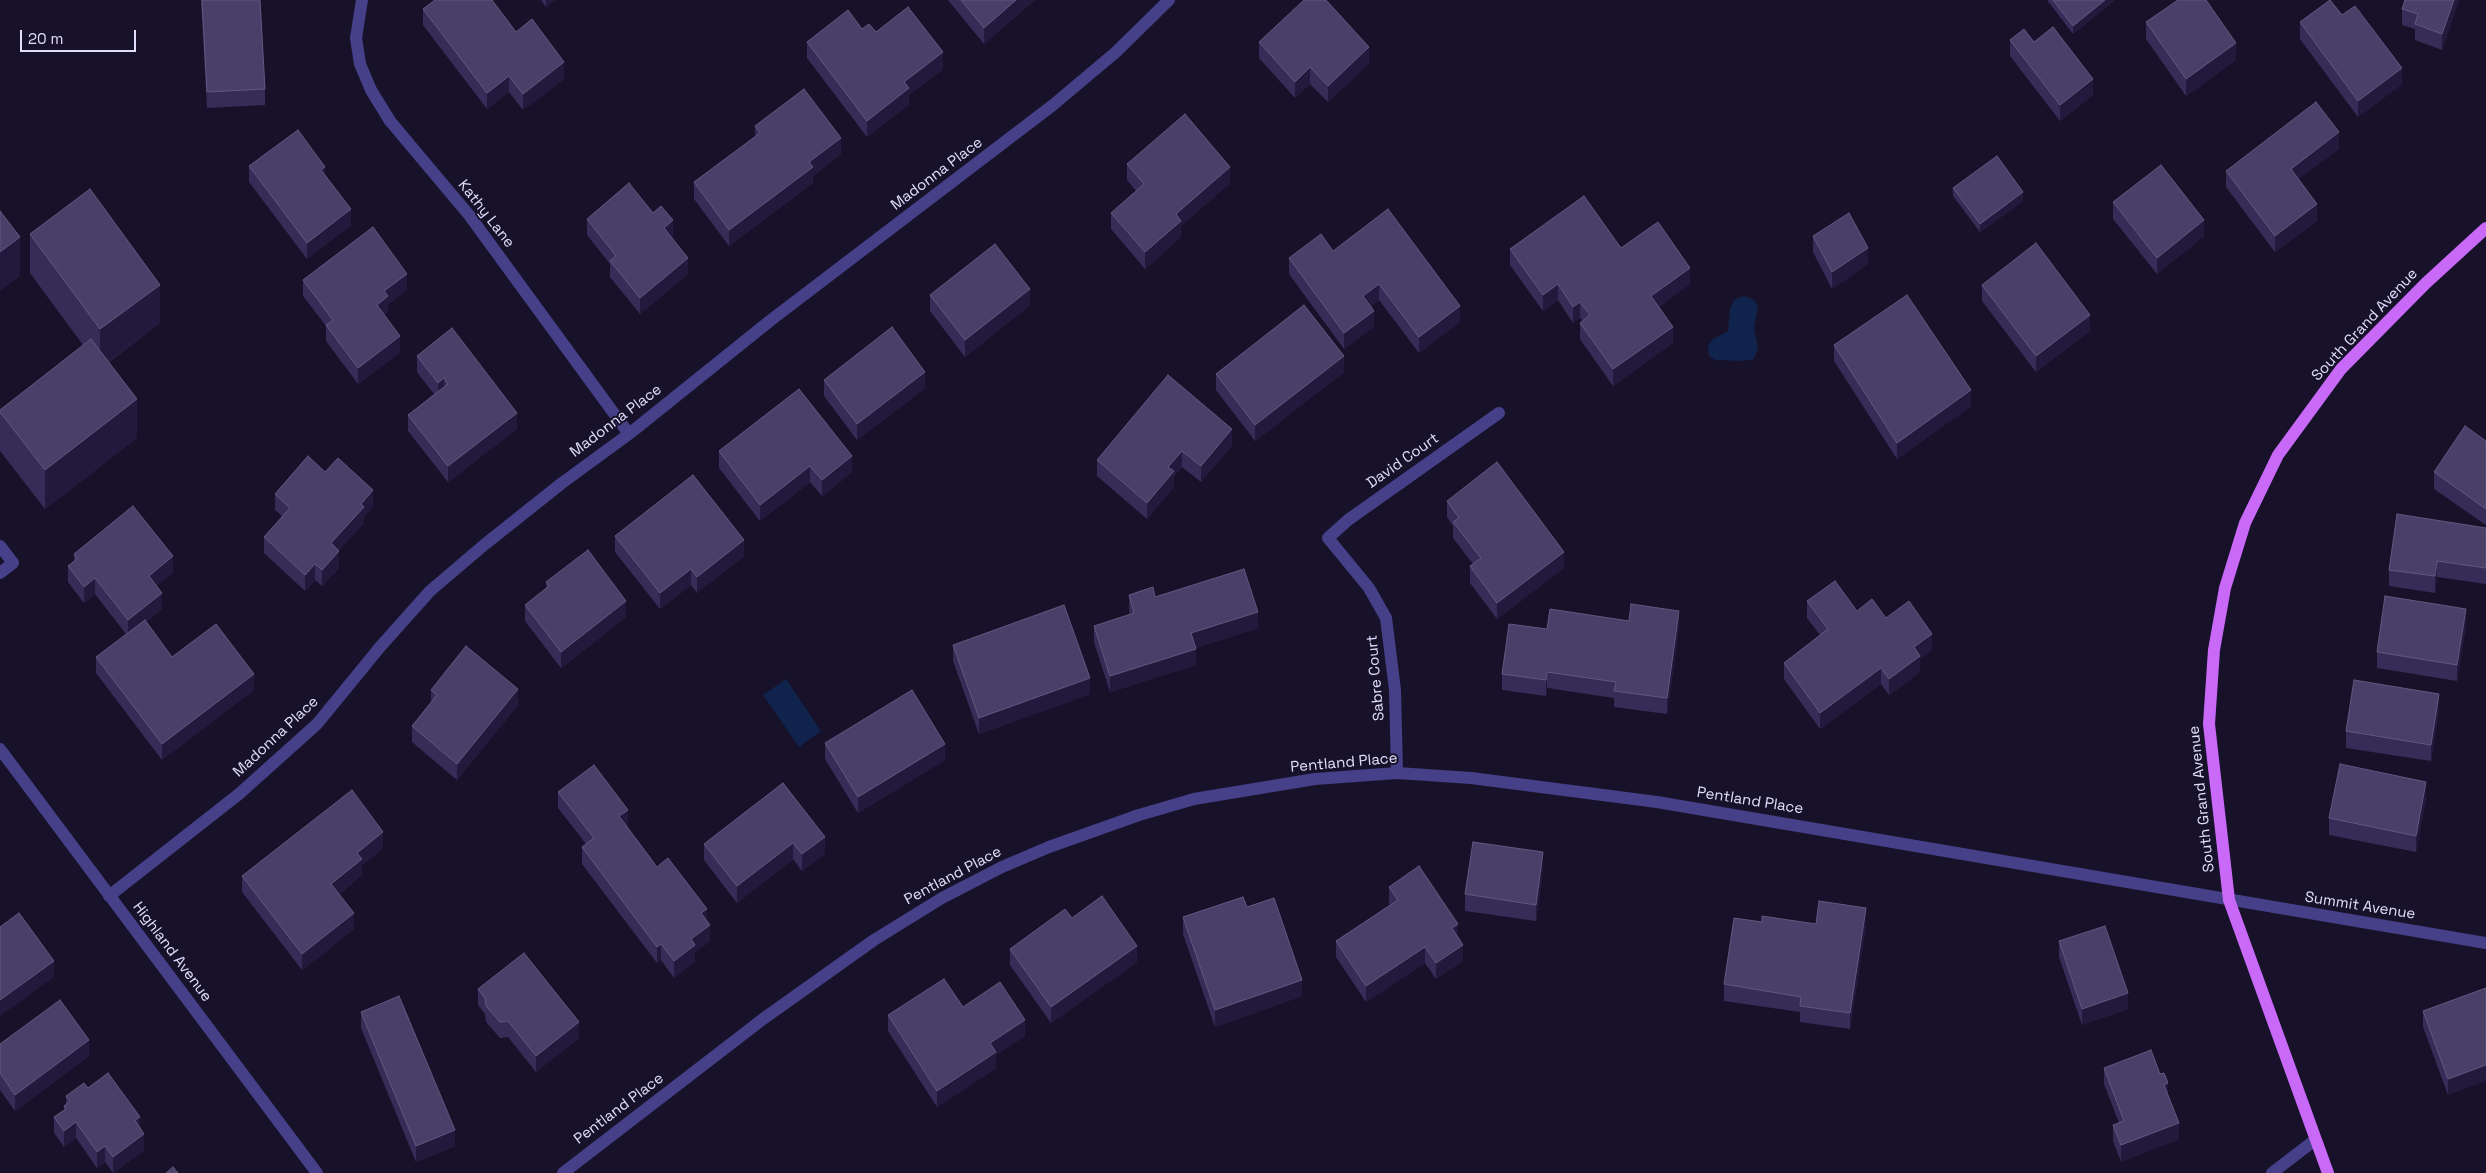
<!DOCTYPE html>
<html>
<head>
<meta charset="utf-8">
<style>
  body { margin:0 }
  #map { position:relative; width:2486px; height:1173px; overflow:hidden; background:#17122a; font-family:"Space Grotesk",sans-serif }
  canvas { display:block }
  .scale { position:absolute; left:20px; top:30px; width:116px; height:22px; box-sizing:border-box; border:2px solid #e2ddfd; border-top:0; padding-left:6px; font-size:15px; line-height:18px; white-space:nowrap; color:#e2ddfd; -webkit-text-stroke:4px #17122a; paint-order:stroke }
</style>
</head>
<body>
<div id="map">
<canvas width="2486" height="1173"></canvas>
<div class="scale">20 m</div>
</div>
<script>
const c = document.querySelector('canvas').getContext('2d');
c.lineJoin = 'round';
function fill(path, color) { c.fillStyle = color; c.fill(path, 'evenodd'); }
const poly = rows => new Path2D(rows.map(r => 'M' + r).join(''));
function strokePath(path, color, width, dash) { c.strokeStyle = color; c.lineWidth = width; c.lineCap = dash ? 'butt' : 'round'; c.setLineDash(dash || []); c.stroke(path); }
function drawText(font, color, halo, rows, align = 'center') {
  c.font = font + ' "Space Grotesk",sans-serif'; c.lineWidth = 4; c.setLineDash([]); c.textBaseline = 'middle'; c.strokeStyle = halo; c.fillStyle = color; for (const [text, x, y, turn = 0] of rows) {
    c.save(); c.translate(x, y); c.rotate((+turn || 0) * Math.PI / 180); c.textAlign = isNaN(turn) ? turn : align; if (halo) c.strokeText(text, 0, 0); c.fillText(text, 0, 0); c.restore();
  }
}
fill(poly([
  [1744,296,1754,300,1758,307,1754,328,1758,348,1754,359,1743,361,1715,360,1709,356,1708,345,1713,339,1728,331,1730,309,1734,300],
  [786,679,821,731,799,747,763,695]
]), '#10234c');
strokePath(poly([
  [362,0,356,38,360,64,371,90,390,121,469,215,629,434],
  [0,546,13,563,0,573],
  [0,749,317,1173],
  [1397,773,1395,690,1386,618,1369,588,1328,538,1348,520,1499,413],
  [109,896,239,794,317,724,380,647,430,591,484,545,562,483,629,434,771,320,1053,105,1116,52,1169,0],
  [563,1173,763,1019,874,940,942,898,1002,867,1049,847,1139,815,1194,799,1315,779,1397,773,1471,778,1657,802,2486,943],
  [2272,1173,2315,1140]
]), '#454087', 12);
strokePath(poly([
  [2328,1173,2229,900,2209,724,2214,650,2225,588,2245,523,2278,455,2341,369,2426,283,2486,228]
]), '#c969f8', 12);
fill(poly([
  [201,0,260,0,265,89,265,105,207,108],
  [541,0,555,0,546,7],
  [948,0,1035,0,984,44],
  [2047,0,2114,0,2114,1,2073,34],
  [2405,0,2459,0,2442,50,2415,40,2415,29,2402,25,2402,9],
  [423,9,516,32,564,79,523,110,509,92,487,109,423,25],
  [2342,15,2402,84,2358,117,2300,39,2300,22],
  [2146,22,2236,60,2186,96,2146,39],
  [862,29,876,32,943,69,909,95,909,104,867,137,807,58,807,42],
  [2010,40,2034,42,2093,95,2060,121,2010,56],
  [1259,42,1369,63,1328,102,1310,84,1295,98,1259,58],
  [755,126,841,154,813,176,813,183,729,246,694,199,694,182,755,137],
  [2339,149,2298,179,2317,221,2275,252,2226,187,2226,171],
  [1127,164,1230,183,1181,226,1181,237,1145,269,1111,229,1111,213,1136,191,1127,180],
  [249,166,351,225,307,259,249,182],
  [1953,188,2023,201,1980,232,1953,196],
  [2113,202,2204,236,2157,274,2113,219],
  [587,219,673,237,672,238,688,274,640,314,610,277,610,264,587,235],
  [30,234,160,323,109,362,137,438,45,509,0,451,0,410,83,345,30,273],
  [1813,236,1868,264,1832,289,1813,252],
  [1621,248,1690,284,1659,307,1673,343,1613,386,1580,339,1580,323,1583,321,1580,318,1573,323,1558,300,1543,311,1510,265,1510,249],
  [1333,251,1460,322,1419,353,1379,300,1371,306,1374,327,1344,349,1289,274,1289,258],
  [303,280,407,290,388,304,388,312,384,315,400,352,358,384,326,341,326,326,303,296],
  [1982,285,2090,331,2036,372,1982,301],
  [930,295,1030,305,965,357,930,311],
  [1834,345,1971,406,1897,459,1834,361],
  [417,356,517,429,448,482,408,431,408,415,434,394,417,372],
  [1344,372,1255,441,1216,390,1216,374],
  [824,380,925,388,857,440,824,396],
  [2486,441,2486,525,2434,489,2434,472],
  [1232,445,1201,482,1182,467,1174,476,1174,487,1147,519,1097,476,1097,460],
  [719,451,852,472,822,496,810,482,760,521,719,468],
  [325,472,373,506,364,517,364,523,338,551,339,568,322,586,315,580,305,591,264,553,264,537,282,516,275,510,275,494],
  [1447,501,1564,568,1497,619,1470,583,1470,566,1473,564,1453,538,1453,526,1447,517],
  [2486,528,2486,584,2437,577,2435,593,2389,586,2389,570],
  [615,536,744,556,697,593,691,585,660,609,615,552],
  [74,554,173,573,156,586,162,609,146,622,172,657,254,690,162,760,96,673,96,657,126,634,95,594,84,603,68,582,68,566,74,561],
  [546,582,626,617,561,668,525,621,525,605,546,588],
  [1129,595,1155,597,1258,628,1196,648,1196,665,1110,692,1094,642,1094,626,1130,615,1129,611],
  [1807,601,1857,611,1886,618,1932,650,1920,659,1920,672,1889,695,1881,684,1820,729,1784,679,1784,663,1820,635,1807,618],
  [1629,621,1679,627,1667,714,1614,707,1614,698,1547,688,1546,696,1502,690,1502,674,1547,629],
  [2466,625,2457,681,2377,668,2377,652],
  [953,645,1090,694,979,734,953,661],
  [431,690,518,705,457,780,412,742,412,726,431,702],
  [2439,710,2431,761,2346,748,2346,731],
  [825,743,945,760,858,813,825,759],
  [783,783,825,853,802,871,793,859,737,903,704,860,704,844],
  [558,792,628,826,627,827,657,867,707,921,710,941,695,952,695,961,674,978,661,960,657,963,582,864,582,847,586,844,558,808],
  [2426,798,2416,852,2329,835,2329,818],
  [383,848,362,865,362,875,339,894,354,929,302,970,242,892,242,876],
  [1543,868,1536,921,1465,911,1465,894],
  [1389,887,1458,937,1463,961,1436,979,1425,963,1366,1002,1336,957,1336,941,1390,905,1389,903],
  [1247,907,1302,996,1215,1027,1183,934,1183,917],
  [1072,918,1137,962,1051,1023,1010,965,1010,949],
  [1762,922,1816,924,1866,924,1850,1029,1800,1022,1800,1012,1724,1001,1724,984],
  [2059,941,2128,1009,2082,1025,2059,957],
  [2486,988,2448,1095,2423,1027,2423,1011],
  [478,989,579,1038,536,1072,508,1037,500,1038,486,1022,485,1014,478,1005],
  [963,1007,1025,1036,996,1055,996,1068,937,1107,888,1031,888,1015],
  [361,1012,455,1146,416,1162,361,1028],
  [0,1044,89,1056,15,1111,0,1090],
  [2104,1068,2168,1094,2179,1139,2121,1162,2113,1141,2113,1125,2119,1123,2104,1084],
  [88,1088,140,1127,144,1150,113,1173,105,1162,97,1168,76,1138,64,1147,54,1133,54,1117,64,1110,64,1106,66,1105,66,1096]
]), '#372c57');
fill(poly([
  [546,0,555,0,546,7],
  [1016,0,1035,0,984,44,984,28],
  [2105,0,2114,0,2114,1,2073,34,2073,26],
  [2454,0,2459,0,2442,50,2442,34],
  [2236,43,2236,60,2186,96,2186,79],
  [1369,47,1369,63,1328,102,1328,86],
  [943,52,943,69,909,95,909,104,867,137,867,121,904,82],
  [564,62,564,79,523,110,523,94],
  [1310,67,1310,84,1295,98,1295,82],
  [2402,68,2402,84,2358,117,2358,101],
  [509,76,509,92,487,109,487,93],
  [2093,79,2093,95,2060,121,2060,105],
  [2339,132,2339,149,2291,185,2291,169],
  [841,138,841,154,813,176,813,183,729,246,729,230,809,162],
  [325,167,325,183,321,170],
  [1230,167,1230,183,1181,226,1181,237,1145,269,1145,252,1176,214],
  [2023,192,2023,201,1980,232,1980,224],
  [2317,204,2317,221,2275,252,2275,236],
  [351,209,351,225,307,259,307,243],
  [673,220,673,237,664,245,664,228],
  [2204,220,2204,236,2157,274,2157,258],
  [20,237,20,276,0,291,0,252],
  [1868,248,1868,264,1832,289,1832,272],
  [688,258,688,274,640,314,640,298],
  [1690,268,1690,284,1651,313,1651,296],
  [407,274,407,290,388,304,388,312,377,321,377,305,384,291],
  [1379,284,1379,300,1363,312,1363,296],
  [1558,284,1558,300,1543,311,1543,295],
  [160,285,160,323,100,368,100,329],
  [1030,289,1030,305,965,357,965,340],
  [1580,302,1580,318,1573,323,1573,307],
  [1460,306,1460,322,1419,353,1419,337],
  [1374,311,1374,327,1344,349,1344,333],
  [2090,315,2090,331,2036,372,2036,356],
  [1673,327,1673,343,1613,386,1613,369],
  [400,336,400,352,358,384,358,368],
  [1344,356,1344,372,1255,441,1255,425],
  [925,372,925,388,857,440,857,424],
  [444,378,444,394,438,399,438,383],
  [1971,390,1971,406,1897,459,1897,443],
  [137,399,137,438,45,509,45,470],
  [517,413,517,429,448,482,448,466],
  [1232,429,1232,445,1201,482,1201,466],
  [1182,451,1182,467,1174,476,1174,487,1147,519,1147,503,1168,467],
  [852,456,852,472,822,496,822,480],
  [810,466,810,482,760,521,760,505],
  [373,490,373,506,364,517,364,523,331,559,331,543,361,504],
  [744,540,744,556,697,593,697,577],
  [339,551,339,568,322,586,322,570],
  [1564,552,1564,568,1497,619,1497,603],
  [173,556,173,573,149,592,149,576],
  [2437,561,2437,577,2435,593,2435,576],
  [315,564,315,580,305,591,305,575],
  [691,569,691,585,660,609,660,593],
  [95,578,95,594,84,603,84,587],
  [162,593,162,609,128,636,128,620],
  [626,601,626,617,561,668,561,652],
  [2466,609,2466,625,2457,681,2457,665],
  [1679,611,1679,627,1667,714,1667,698],
  [1258,612,1258,628,1191,650,1191,633],
  [1932,634,1932,650,1920,659,1920,672,1889,695,1889,679,1914,647],
  [1196,649,1196,665,1110,692,1110,676],
  [1881,668,1881,684,1820,729,1820,713],
  [1547,672,1547,688,1546,696,1546,680],
  [254,674,254,690,162,760,162,744],
  [1090,678,1090,694,979,734,979,718],
  [518,689,518,705,457,780,457,764],
  [2439,694,2439,710,2431,761,2431,745],
  [945,744,945,760,858,813,858,797],
  [2426,782,2426,798,2416,852,2416,836],
  [628,810,628,826,619,833,619,816],
  [383,832,383,848,362,865,362,875,331,900,331,884,357,853],
  [825,837,825,853,802,871,802,854],
  [793,843,793,859,737,903,737,886],
  [1543,852,1543,868,1536,921,1536,905],
  [1866,908,1866,924,1850,1029,1850,1013],
  [707,909,707,925,701,913],
  [354,913,354,929,302,970,302,954],
  [1458,924,1458,940,1452,928],
  [710,925,710,941,695,952,695,961,674,978,674,961,691,939],
  [661,944,661,960,657,963,657,947],
  [1463,945,1463,961,1436,979,1436,963],
  [1137,946,1137,962,1051,1023,1051,1007],
  [1425,947,1425,963,1366,1002,1366,986],
  [54,961,54,977,0,1016,0,1000],
  [1302,980,1302,996,1215,1027,1215,1010],
  [2128,993,2128,1009,2082,1025,2082,1009],
  [1025,1020,1025,1036,996,1055,996,1068,937,1107,937,1091,990,1043],
  [579,1022,579,1038,536,1072,536,1056],
  [89,1040,89,1056,15,1111,15,1095],
  [2486,1065,2486,1081,2448,1095,2448,1079],
  [2168,1083,2168,1100,2164,1085],
  [140,1117,140,1133,135,1120],
  [76,1122,76,1138,64,1147,64,1131],
  [2179,1123,2179,1139,2121,1162,2121,1145],
  [455,1130,455,1146,416,1162,416,1146],
  [144,1134,144,1150,113,1173,113,1157],
  [105,1146,105,1162,97,1168,97,1152]
]), '#221a3d');
const building = poly([
  [202,0,260,0,265,89,207,92,202,0],
  [435,0,492,0,516,32,532,19,564,62,523,94,509,76,487,93,423,9,435,0],
  [961,0,1016,0,984,28,961,0],
  [1304,0,1326,0,1369,47,1328,86,1310,67,1295,82,1259,42,1304,0],
  [2053,0,2105,0,2073,26,2053,0],
  [2178,0,2206,0,2236,43,2186,79,2146,22,2178,0],
  [2330,0,2342,15,2355,6,2402,68,2358,101,2300,22,2330,0],
  [2405,0,2454,0,2442,34,2415,24,2418,14,2402,9,2405,0],
  [908,7,943,52,904,82,909,88,867,121,807,42,848,10,862,29,869,24,876,32,908,7],
  [2053,27,2093,79,2060,105,2010,40,2024,29,2034,42,2053,27],
  [804,89,841,138,809,162,813,167,729,230,694,182,760,133,755,126,804,89],
  [2316,102,2339,132,2291,169,2317,204,2275,236,2226,171,2316,102],
  [1185,114,1230,167,1176,214,1181,221,1145,252,1111,213,1144,184,1127,164,1185,114],
  [298,130,325,167,321,170,351,209,307,243,249,166,298,130],
  [1997,156,2023,192,1980,224,1953,188,1997,156],
  [2161,165,2204,220,2157,258,2113,202,2161,165],
  [629,183,653,213,661,206,673,220,664,228,688,258,640,298,610,261,616,256,587,219,629,183],
  [90,189,160,285,100,329,30,234,90,189],
  [1584,196,1621,248,1658,222,1690,268,1651,296,1673,327,1613,369,1580,323,1590,315,1580,302,1573,307,1558,284,1543,295,1510,249,1584,196],
  [1388,209,1460,306,1419,337,1379,284,1363,296,1374,311,1344,333,1289,258,1321,234,1333,251,1388,209],
  [0,211,20,237,0,252,0,211],
  [1849,213,1868,248,1832,272,1813,236,1849,213],
  [373,227,407,274,384,291,388,296,377,305,400,336,358,368,326,325,333,320,303,280,373,227],
  [2036,243,2090,315,2036,356,1982,285,2036,243],
  [995,244,1030,289,965,340,930,295,995,244],
  [1907,295,1971,390,1897,443,1834,345,1907,295],
  [1304,305,1344,356,1255,425,1216,374,1304,305],
  [892,327,925,372,857,424,824,380,892,327],
  [452,328,517,413,448,466,408,415,448,384,444,378,438,383,417,356,452,328],
  [91,339,137,399,45,470,0,412,0,410,91,339],
  [1168,375,1232,429,1201,466,1182,451,1168,467,1174,471,1147,503,1097,460,1168,375],
  [799,389,852,456,822,480,810,466,760,505,719,451,799,389],
  [2465,426,2486,441,2486,509,2434,472,2465,426],
  [308,456,325,472,338,458,373,490,361,504,364,507,331,543,339,551,322,570,315,564,305,575,264,537,290,508,275,494,308,456],
  [1497,462,1564,552,1497,603,1470,566,1481,558,1453,522,1459,518,1447,501,1497,462],
  [693,475,744,540,697,577,691,569,660,593,615,536,693,475],
  [133,506,173,556,149,576,162,593,128,620,95,578,84,587,68,566,77,559,74,554,133,506],
  [2397,514,2486,528,2486,568,2437,561,2435,576,2389,570,2397,514],
  [588,550,626,601,561,652,525,605,549,586,546,582,588,550],
  [1244,569,1258,612,1191,633,1196,649,1110,676,1094,626,1134,613,1129,595,1153,587,1155,597,1244,569],
  [1835,581,1857,611,1872,599,1886,618,1909,601,1932,634,1914,647,1920,656,1889,679,1881,668,1820,713,1784,663,1828,629,1807,601,1835,581],
  [2385,596,2466,609,2457,665,2377,652,2385,596],
  [1631,604,1679,611,1667,698,1614,691,1616,682,1547,672,1546,680,1502,674,1509,624,1547,629,1550,609,1629,621,1631,604],
  [1064,605,1090,678,979,718,953,645,1064,605],
  [145,620,172,657,216,624,254,674,162,744,96,657,145,620],
  [466,646,518,689,457,764,412,726,437,695,431,690,466,646],
  [2354,680,2439,694,2431,745,2346,731,2354,680],
  [912,690,945,744,858,797,825,743,912,690],
  [2340,764,2426,782,2416,836,2329,818,2340,764],
  [594,765,628,810,619,816,657,867,668,858,707,909,701,913,710,925,691,939,695,945,674,961,661,944,657,947,582,847,594,838,558,792,594,765],
  [783,783,825,837,802,854,793,843,737,886,704,844,783,783],
  [352,790,383,832,357,853,362,859,331,884,354,913,302,954,242,876,352,790],
  [1473,842,1543,852,1536,905,1465,894,1473,842],
  [1419,866,1458,924,1452,928,1463,945,1436,963,1425,947,1366,986,1336,941,1398,900,1389,887,1419,866],
  [1102,896,1137,946,1051,1007,1010,949,1065,909,1072,918,1102,896],
  [1243,897,1247,907,1274,898,1302,980,1215,1010,1183,917,1243,897],
  [1819,901,1866,908,1850,1013,1800,1006,1801,997,1724,984,1734,918,1762,922,1762,916,1816,924,1819,901],
  [19,913,54,961,0,1000,0,927,19,913],
  [2105,926,2128,993,2082,1009,2059,941,2105,926],
  [524,953,579,1022,536,1056,508,1021,500,1022,486,1006,485,998,478,989,524,953],
  [944,979,963,1007,1000,982,1025,1020,990,1043,996,1052,937,1091,888,1015,944,979],
  [2486,988,2486,1065,2448,1079,2423,1011,2486,988],
  [399,996,455,1130,416,1146,361,1012,399,996],
  [60,1000,89,1040,15,1095,0,1073,0,1044,60,1000],
  [2151,1050,2160,1074,2164,1073,2168,1083,2164,1085,2179,1123,2121,1145,2113,1125,2124,1121,2104,1068,2151,1050],
  [108,1073,140,1117,135,1120,144,1134,113,1157,105,1146,97,1152,76,1122,64,1131,54,1117,66,1109,64,1106,70,1101,66,1096,84,1083,88,1088,108,1073],
  [173,1167,178,1173,166,1173,173,1167]
]);
fill(building, '#493f68');
strokePath(building, '#615880', 1);
drawText('15px', '#e2ddfd', '#17122a', [
  ["Madonna Place",937,174,-37],
  ["Kathy Lane",486,214,52],
  ["South Grand Avenue",2365,325,-47],
  ["Madonna Place",616,421,-37],
  ["David Court",1403,461,-35],
  ["Sabre Court",1376,678,-95],
  ["Madonna Place",276,737,-43],
  ["Pentland Place",1344,763,-5],
  ["South Grand Avenue",2202,799,-96],
  ["Pentland Place",1750,801,9],
  ["Pentland Place",953,876,-28],
  ["Summit Avenue",2360,906,9],
  ["Highland Avenue",172,952,53],
  ["Pentland Place",619,1109,-37]
]);
</script>
</body>
</html>
